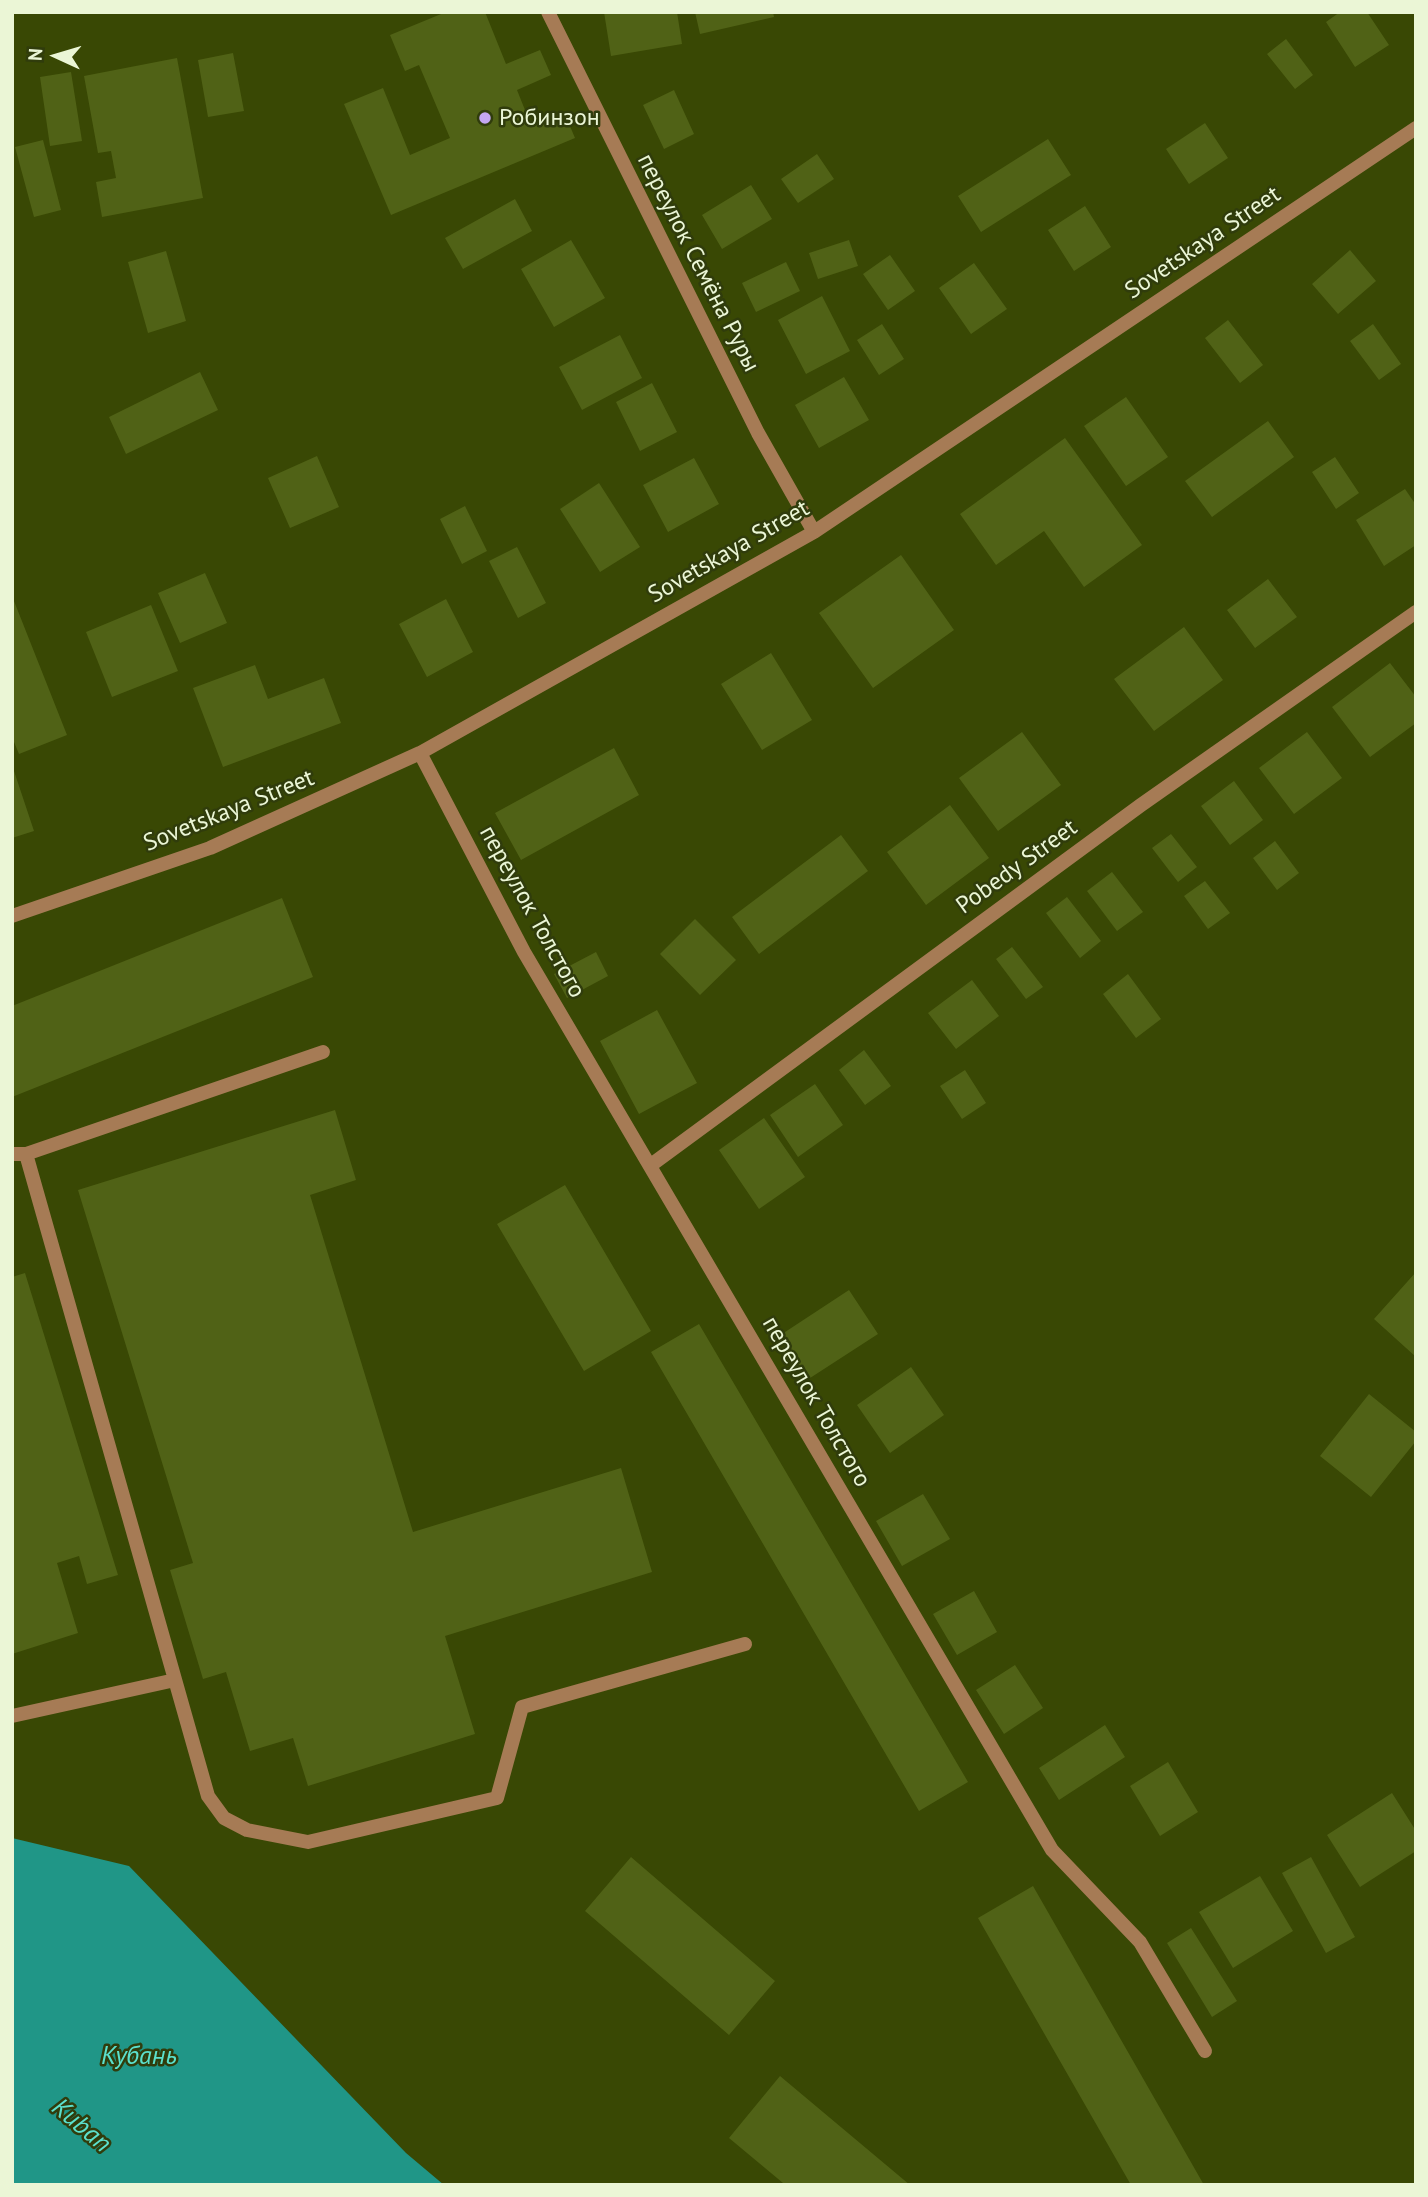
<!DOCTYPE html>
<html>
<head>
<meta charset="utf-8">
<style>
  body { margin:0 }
  #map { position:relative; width:1428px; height:2197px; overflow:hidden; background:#394804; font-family:"PT Sans",sans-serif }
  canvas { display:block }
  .frame { position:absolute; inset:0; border:14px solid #ebf6d6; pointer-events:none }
  .north { position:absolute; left:21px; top:21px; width:70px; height:70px; -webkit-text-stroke:5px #303c0c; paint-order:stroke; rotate:274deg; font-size:19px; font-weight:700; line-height:28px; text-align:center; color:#ebf6d6 }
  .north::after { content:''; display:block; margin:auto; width:24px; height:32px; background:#ebf6d6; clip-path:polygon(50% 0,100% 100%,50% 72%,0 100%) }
</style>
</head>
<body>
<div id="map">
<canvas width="1428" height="2197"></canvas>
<div class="frame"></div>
<div class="north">N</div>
</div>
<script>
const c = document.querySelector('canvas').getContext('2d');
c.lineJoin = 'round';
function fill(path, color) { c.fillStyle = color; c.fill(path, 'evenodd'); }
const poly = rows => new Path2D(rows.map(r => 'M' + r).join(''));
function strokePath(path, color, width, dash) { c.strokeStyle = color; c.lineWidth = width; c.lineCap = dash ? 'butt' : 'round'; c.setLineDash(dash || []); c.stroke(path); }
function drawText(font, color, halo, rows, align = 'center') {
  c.font = font + ' "PT Sans",sans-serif'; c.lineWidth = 5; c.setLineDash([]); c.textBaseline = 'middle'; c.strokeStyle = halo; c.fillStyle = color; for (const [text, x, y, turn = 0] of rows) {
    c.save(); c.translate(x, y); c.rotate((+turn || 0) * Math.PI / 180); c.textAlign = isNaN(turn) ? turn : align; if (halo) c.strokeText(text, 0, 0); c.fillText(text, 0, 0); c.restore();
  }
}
fill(poly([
  [12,1838,129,1866,406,2153,444,2185,12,2185]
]), '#209687');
fill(poly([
  [446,12,485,12,506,64,540,50,551,75,517,90,531,125,564,112,575,138,391,215,344,104,383,88,410,155,450,138,419,65,405,71,390,35],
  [604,12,677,12,682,44,611,56],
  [695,12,773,12,774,17,700,34],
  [1340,12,1367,12,1389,45,1355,67,1326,22],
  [1286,39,1313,75,1295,89,1267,54],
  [233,53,244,111,208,117,198,60],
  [177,58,203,198,102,217,96,182,116,178,111,151,98,153,84,76],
  [71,72,82,141,50,146,40,77],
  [674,90,694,134,664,149,643,105],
  [1205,123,1228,158,1189,184,1166,149],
  [1048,139,1071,175,981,232,958,196],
  [43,140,61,210,34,217,15,147],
  [817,154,834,179,798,203,781,179],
  [751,185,772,219,722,249,702,215],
  [515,199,532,231,463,269,445,238],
  [1085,206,1111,247,1074,271,1048,230],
  [571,240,605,298,554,327,521,269],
  [849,240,858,266,818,279,809,253],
  [1350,250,1376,281,1338,314,1312,284],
  [166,251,186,321,148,333,128,262],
  [890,255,915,291,888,310,863,274],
  [786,262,800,291,756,312,742,283],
  [974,263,1007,309,971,334,939,288],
  [822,296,850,351,806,374,778,320],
  [1228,320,1263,365,1240,383,1205,338],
  [882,324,904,359,879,375,857,340],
  [1373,324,1401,364,1379,380,1350,341],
  [620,335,642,378,582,410,559,367],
  [200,372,218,410,126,454,109,417],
  [844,377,869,420,819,448,795,405],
  [652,383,677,432,640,451,616,402],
  [1126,397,1168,457,1126,486,1084,426],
  [1268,421,1294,457,1212,517,1185,481],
  [1065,438,1142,545,1084,587,1044,531,996,565,960,514],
  [317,456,339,507,290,528,268,478],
  [1335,457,1359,493,1336,509,1312,472],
  [694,458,719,504,668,532,643,485],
  [599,483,640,547,600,572,560,509],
  [1405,489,1416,505,1416,545,1384,566,1356,520],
  [465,506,487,551,462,564,440,519],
  [517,547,546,603,518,618,489,561],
  [901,555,954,630,873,688,819,613],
  [205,573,227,623,180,643,158,593],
  [1268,579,1297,617,1255,648,1227,610],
  [12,596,67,735,19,754,12,737],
  [446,599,473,652,427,677,399,624],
  [151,605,178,671,112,697,86,632],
  [1184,627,1223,680,1154,731,1114,679],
  [771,653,812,720,762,750,721,684],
  [1390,663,1416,697,1416,723,1370,757,1332,707],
  [255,665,268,699,324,678,341,723,223,767,193,688],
  [1022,732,1061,785,998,831,959,778],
  [1307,732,1342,778,1294,814,1259,768],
  [614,748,639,795,521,860,495,813],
  [12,765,34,831,12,838],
  [1234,781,1263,820,1230,845,1201,806],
  [950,805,989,858,926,905,887,852],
  [1171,834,1197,867,1178,882,1152,848],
  [841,835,868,871,759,954,732,917],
  [1275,841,1299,873,1277,890,1253,858],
  [1112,872,1143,912,1117,931,1087,891],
  [1205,881,1230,913,1208,929,1184,896],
  [1067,897,1101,941,1080,958,1046,913],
  [282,898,313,977,12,1097,12,1006],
  [695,919,736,960,700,995,660,954],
  [1012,947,1043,987,1026,999,996,959],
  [596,952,608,976,567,998,554,974],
  [1128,974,1161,1019,1136,1038,1103,994],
  [972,980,999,1016,956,1049,928,1013],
  [657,1010,697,1083,639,1114,600,1041],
  [864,1050,891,1086,865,1105,839,1070],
  [965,1070,986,1103,962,1119,940,1086],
  [815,1084,843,1125,798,1157,770,1115],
  [335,1110,356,1180,310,1195,413,1532,621,1468,652,1572,445,1636,475,1734,308,1786,293,1738,250,1751,226,1672,203,1679,170,1570,193,1563,78,1190],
  [764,1118,805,1177,759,1209,719,1150],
  [565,1185,651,1331,584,1371,497,1224],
  [1416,1272,1416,1357,1374,1319],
  [25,1273,118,1575,87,1584,79,1556,57,1563,78,1633,12,1654,12,1277],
  [849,1290,878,1334,807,1380,779,1336],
  [699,1324,968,1782,919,1811,651,1352],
  [911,1367,944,1415,890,1453,857,1405],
  [1369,1394,1416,1432,1416,1441,1371,1497,1320,1456],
  [923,1494,950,1539,902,1566,876,1521],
  [974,1591,997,1632,957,1655,933,1614],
  [1015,1665,1043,1708,1004,1734,976,1690],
  [1105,1725,1125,1757,1059,1800,1039,1768],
  [1168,1762,1198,1812,1160,1836,1130,1786],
  [1392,1793,1416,1831,1416,1851,1360,1887,1327,1835],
  [631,1857,775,1981,729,2035,585,1911],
  [1311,1857,1355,1937,1326,1953,1282,1873],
  [1260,1876,1293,1931,1233,1968,1199,1912],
  [1033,1886,1204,2185,1131,2185,978,1918],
  [1191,1928,1237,2001,1212,2017,1167,1943],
  [780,2076,910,2185,781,2185,783,2183,729,2138]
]), '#506216');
strokePath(poly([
  [12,1154,26,1154,323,1052],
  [26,1154,208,1796,224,1818,247,1830,308,1842,497,1798,522,1707,745,1644],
  [12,1716,175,1680]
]), '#a67b55', 14);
strokePath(poly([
  [548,12,758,433,814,532],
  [420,753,524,952,1052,1850,1140,1942,1205,2051],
  [12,916,210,848,420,753,814,532,1416,128],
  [651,1165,1141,805,1416,612]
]), '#a67b55', 14);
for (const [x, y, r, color] of [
  [485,118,7,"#c4a7f1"]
]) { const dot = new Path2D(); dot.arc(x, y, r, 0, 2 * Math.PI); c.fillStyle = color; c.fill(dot); strokePath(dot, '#303c0c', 2.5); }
drawText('24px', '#ebf6d6', '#303c0c', [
  ["Робинзон",499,118]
], 'left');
drawText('24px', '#ebf6d6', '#303c0c', [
  ["Sovetskaya Street",1203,243,-34],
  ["переулок Семёна Руры",698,263,63],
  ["Sovetskaya Street",729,552,-30],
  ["Sovetskaya Street",229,811,-22],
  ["Pobedy Street",1017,867,-36],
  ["переулок Толстого",532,912,61],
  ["переулок Толстого",816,1402,60]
]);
drawText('italic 26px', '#5be0cd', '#303c0c', [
  ["Кубань",139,2057],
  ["Kuban",81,2126,40]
]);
</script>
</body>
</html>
